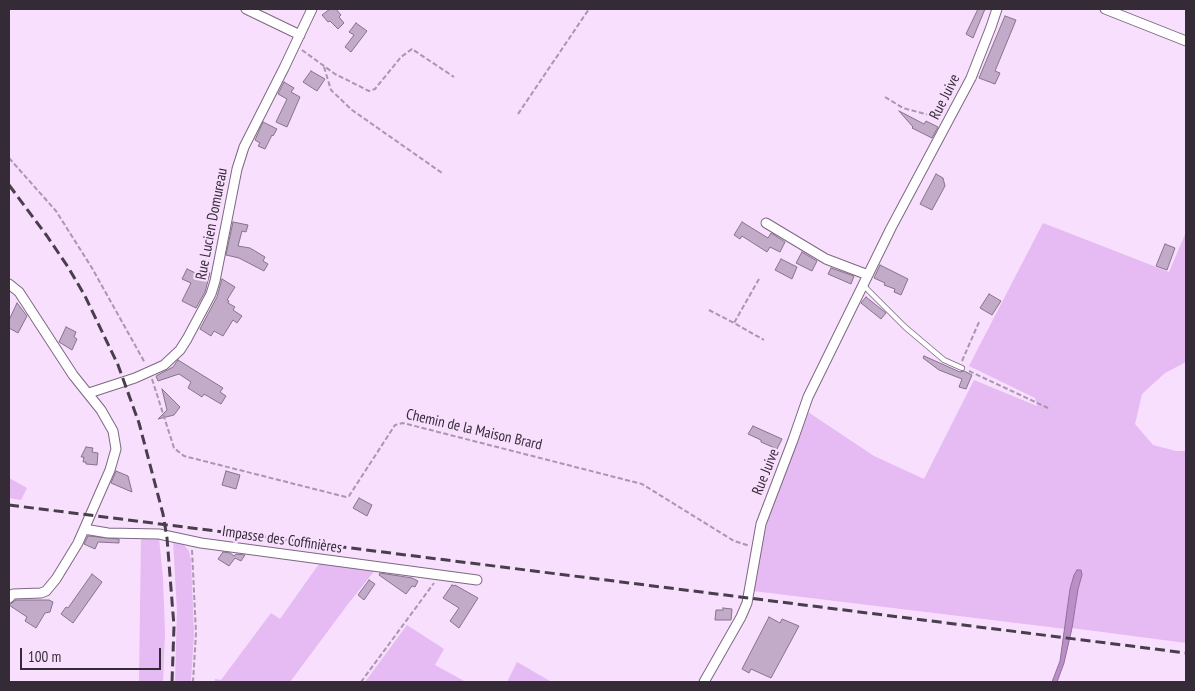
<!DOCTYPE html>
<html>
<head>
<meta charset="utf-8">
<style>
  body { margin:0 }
  #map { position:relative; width:1195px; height:691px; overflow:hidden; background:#f7dffd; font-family:"PT Sans Narrow",sans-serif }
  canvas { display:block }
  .frame { position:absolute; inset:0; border:10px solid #352b37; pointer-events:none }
  .scale { position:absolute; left:20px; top:648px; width:141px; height:22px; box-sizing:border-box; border:2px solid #352b37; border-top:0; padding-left:6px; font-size:15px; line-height:18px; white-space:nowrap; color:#352b37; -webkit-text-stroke:4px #f7dffd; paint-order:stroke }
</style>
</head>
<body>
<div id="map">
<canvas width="1195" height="691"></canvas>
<div class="frame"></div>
<div class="scale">100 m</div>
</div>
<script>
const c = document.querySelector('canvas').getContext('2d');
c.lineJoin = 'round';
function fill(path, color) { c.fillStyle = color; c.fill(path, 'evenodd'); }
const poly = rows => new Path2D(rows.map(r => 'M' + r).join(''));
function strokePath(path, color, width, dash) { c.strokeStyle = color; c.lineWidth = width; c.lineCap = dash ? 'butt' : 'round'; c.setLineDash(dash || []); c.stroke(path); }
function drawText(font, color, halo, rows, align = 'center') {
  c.font = font + ' "PT Sans Narrow",sans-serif'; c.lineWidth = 4.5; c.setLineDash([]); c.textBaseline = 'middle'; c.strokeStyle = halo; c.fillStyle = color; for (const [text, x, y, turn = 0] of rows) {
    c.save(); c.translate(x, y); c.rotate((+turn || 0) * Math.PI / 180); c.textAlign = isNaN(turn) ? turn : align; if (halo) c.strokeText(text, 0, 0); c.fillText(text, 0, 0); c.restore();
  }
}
fill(poly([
  [1043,223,1169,272,1186,232,1186,362,1165,373,1142,394,1135,424,1153,445,1176,451,1186,451,1186,643,1072,628,1078,589,1082,575,1070,589,1066,629,753,591,764,534,775,497,808,412,874,456,924,479,974,380,1037,406,1035,398,969,366],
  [9,478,27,488,21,500,9,498],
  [141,538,159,538,163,579,165,633,163,682,139,682],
  [173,540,183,544,189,551,191,560,194,633,191,682,175,682,177,611],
  [321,561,376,569,348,604,290,682,215,682,215,679,221,680,271,613,280,619],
  [407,625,444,649,435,665,466,682,365,682],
  [517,662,550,681,552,682,507,682]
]), '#e6baf2');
const water = poly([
  [1077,570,1081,570,1082,575,1078,589,1072,628,1064,663,1057,682,1052,682,1060,661,1070,589,1074,575,1077,570]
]);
fill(water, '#ba8ec6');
strokePath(water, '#92709b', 1);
const building = poly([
  [330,9,336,9,341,15,339,17,344,23,338,29,330,21,328,22,322,15,330,9],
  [978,9,985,9,973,38,966,34,978,9],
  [1005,16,1016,20,995,71,1000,73,995,84,979,78,1005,16],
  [356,23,367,31,351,52,345,47,354,35,349,32,356,23],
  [311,71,325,79,317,91,303,82,311,71],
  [284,82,294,88,291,92,300,97,287,127,276,122,287,99,278,94,284,82],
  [899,111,924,124,926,121,938,127,932,138,912,128,913,127,899,111],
  [263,122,277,129,273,136,272,135,265,149,258,146,260,143,255,140,263,122],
  [936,174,943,178,945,186,932,210,920,204,936,174],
  [233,222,248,225,246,232,242,231,238,246,250,248,265,257,263,261,268,264,264,271,239,258,226,255,233,222],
  [742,222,768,238,771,233,785,242,780,252,770,247,767,252,742,236,740,239,734,235,742,222],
  [1165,244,1175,248,1167,270,1156,266,1165,244],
  [802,252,817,261,812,271,796,263,802,252],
  [781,259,797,267,792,279,775,270,781,259],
  [880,265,908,279,901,295,894,292,895,289,884,285,885,283,874,278,880,265],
  [831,268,854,276,851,284,828,274,831,268],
  [187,269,204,277,205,270,210,273,205,292,196,308,182,301,191,283,182,279,187,269],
  [222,279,235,287,227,300,229,301,228,303,235,307,233,310,242,316,237,323,233,320,223,336,214,331,211,336,200,329,217,297,222,279],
  [989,294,1001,301,992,315,980,308,989,294],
  [866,297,886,313,881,319,861,303,866,297],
  [17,303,27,316,18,333,9,328,9,320,17,303],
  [66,327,76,332,74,337,77,339,72,350,59,342,66,327],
  [924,356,960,372,964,371,972,375,966,389,959,387,962,379,939,370,923,358,924,356],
  [178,360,223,388,220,392,226,396,221,404,204,394,202,397,188,388,191,382,179,374,158,381,156,376,173,367,178,360],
  [162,389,180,407,174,415,158,419,167,410,162,389],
  [753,426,782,439,777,449,761,442,761,440,748,434,753,426],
  [86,447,93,448,92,452,98,453,97,465,86,464,86,462,83,462,84,457,81,457,86,447],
  [116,471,128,476,132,492,111,483,116,471],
  [226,471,240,475,236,489,222,485,226,471],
  [359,498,372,505,367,516,353,508,359,498],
  [88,536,119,539,119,543,98,542,95,549,84,544,88,536],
  [223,552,230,553,234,556,236,554,245,555,241,561,235,558,229,566,218,559,223,552],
  [380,573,412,578,418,581,415,587,412,586,406,594,379,575,380,573],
  [92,574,102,582,73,623,61,614,66,607,68,608,92,574],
  [369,580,375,584,364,600,358,595,369,580],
  [452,585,454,586,455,585,478,598,459,628,450,621,459,608,443,598,452,585],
  [16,600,49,600,53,602,50,612,45,613,36,628,25,621,27,617,9,605,16,600],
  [723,608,732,609,731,620,715,620,716,610,723,610,723,608],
  [769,617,780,623,782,619,799,626,771,678,751,669,749,673,742,669,769,617]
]);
fill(building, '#c2abc9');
strokePath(building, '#88728d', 1);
const lane = poly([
  [863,285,905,327,944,360,962,368]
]);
const street = poly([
  [246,9,300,35],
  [1105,9,1186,41],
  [766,223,826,259,868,275],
  [9,284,19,292,73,375,101,410,113,431,116,449,110,470,78,543,56,579,46,591,41,593,13,594,9,598],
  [89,393,135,378,164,365,180,350,187,339,211,294,215,281,237,169,244,147,284,68,312,9],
  [84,529,108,533,159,534,201,543,477,580],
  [704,682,741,617,747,603,761,524,793,440,808,397,891,228,971,78,991,27,997,9]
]);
strokePath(lane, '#7d6882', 6);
strokePath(street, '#7d6882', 11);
strokePath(poly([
  [302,50,335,74,369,91,375,89,401,57,412,49,454,77],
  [324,67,331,90,352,110,442,173],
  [885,97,903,108,940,118],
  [518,114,589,9],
  [9,158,56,211,92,268,145,363],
  [759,279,734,323,764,340],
  [709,310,734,323],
  [962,361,979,322],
  [969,371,1048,408],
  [152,379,174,448,184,456,346,497,349,496,395,425,403,423,642,484,734,541,750,546],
  [192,550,196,633,193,682],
  [361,682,434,583]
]), '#a997ae', 2, [5, 2.5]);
strokePath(lane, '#fff', 4.5);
strokePath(street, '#fff', 9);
strokePath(poly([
  [9,185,47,236,68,267,85,296,118,365,139,423,163,514,167,538,174,626,172,682],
  [9,505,1186,653]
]), '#493e4c', 3, [10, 5]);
drawText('15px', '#352b37', '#f7dffd', [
  ["Rue Juive",945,97,-63],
  ["Rue Lucien Domureau",212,224,-79],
  ["Chemin de la Maison Brard",474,430,13],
  ["Rue Juive",766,472,-68],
  ["Impasse des Coffinières",282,540,8]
]);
</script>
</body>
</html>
